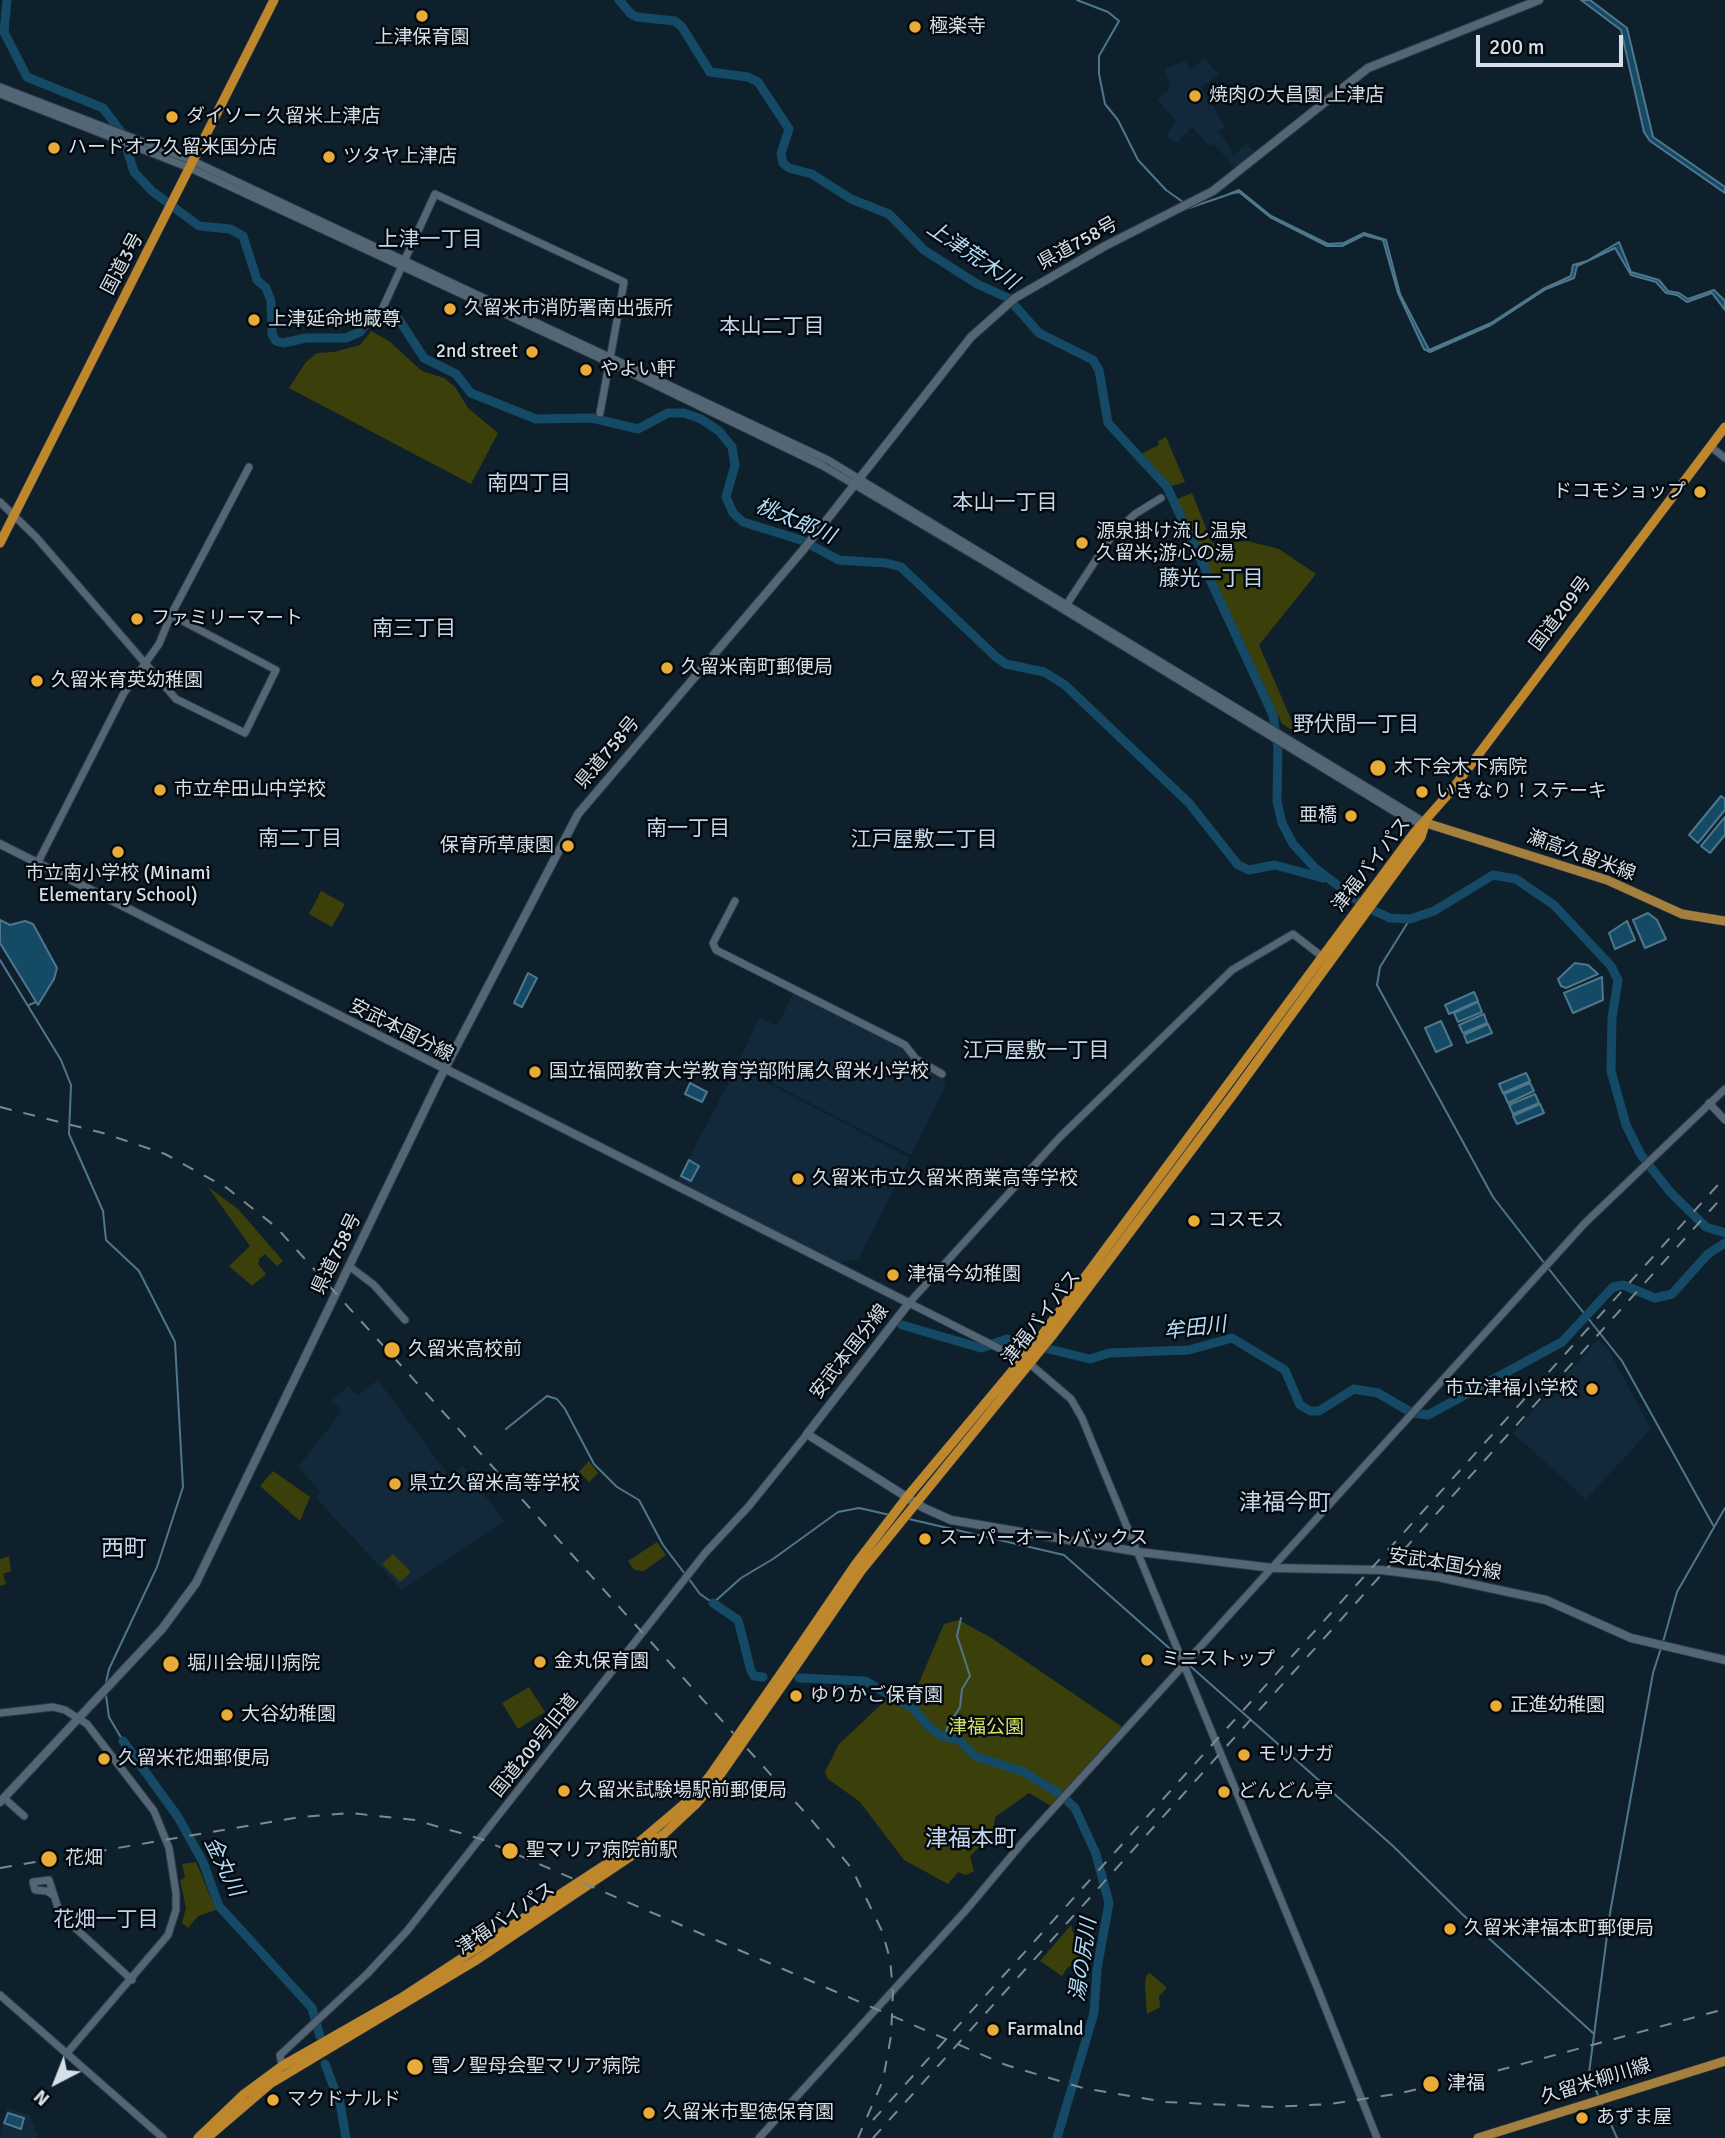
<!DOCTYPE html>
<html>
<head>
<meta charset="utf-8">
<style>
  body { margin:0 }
  #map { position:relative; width:1725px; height:2138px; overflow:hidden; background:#0f202d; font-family:Signika,sans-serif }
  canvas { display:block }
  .north { position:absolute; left:21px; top:2047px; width:70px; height:70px; -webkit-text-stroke:5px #04090f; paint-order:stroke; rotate:222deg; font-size:19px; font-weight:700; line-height:28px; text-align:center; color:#d4dfe8 }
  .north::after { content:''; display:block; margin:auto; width:24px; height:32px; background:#d4dfe8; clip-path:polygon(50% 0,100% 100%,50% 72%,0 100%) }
  .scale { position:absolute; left:1476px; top:35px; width:147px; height:32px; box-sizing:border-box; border:4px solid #d4dfe8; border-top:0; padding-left:9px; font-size:21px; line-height:24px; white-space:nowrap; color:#d4dfe8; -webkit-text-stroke:5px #04090f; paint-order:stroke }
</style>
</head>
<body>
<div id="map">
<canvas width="1725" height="2138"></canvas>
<div class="north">N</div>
<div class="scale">200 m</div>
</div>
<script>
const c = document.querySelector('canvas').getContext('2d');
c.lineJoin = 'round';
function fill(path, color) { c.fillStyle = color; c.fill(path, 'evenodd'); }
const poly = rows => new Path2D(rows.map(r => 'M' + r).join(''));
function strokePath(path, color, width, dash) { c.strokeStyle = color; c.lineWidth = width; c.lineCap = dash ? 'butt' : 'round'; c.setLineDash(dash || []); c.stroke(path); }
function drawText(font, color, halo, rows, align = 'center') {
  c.font = font + ' Signika,"Noto Sans JP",sans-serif'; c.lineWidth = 5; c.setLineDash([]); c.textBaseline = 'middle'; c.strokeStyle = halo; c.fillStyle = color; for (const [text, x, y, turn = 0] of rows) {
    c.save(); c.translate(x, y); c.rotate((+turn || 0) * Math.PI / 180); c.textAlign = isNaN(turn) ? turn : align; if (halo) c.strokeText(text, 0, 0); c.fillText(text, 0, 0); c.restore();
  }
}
fill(poly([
  [1204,59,1219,74,1201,87,1225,126,1219,132,1234,155,1246,144,1257,153,1237,170,1214,144,1210,146,1192,127,1176,143,1166,135,1176,121,1157,99,1170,88,1165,69,1185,61,1191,70],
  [794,992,903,1047,912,1060,943,1079,946,1085,911,1155,737,1065,760,1017,777,1026],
  [737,1067,910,1158,858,1259,839,1263,676,1183],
  [1598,1340,1608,1349,1651,1429,1586,1499,1513,1433],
  [378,1380,449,1476,463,1466,504,1521,402,1590,316,1498,320,1491,298,1467,342,1411,332,1400,348,1386,357,1395],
  [7,2108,30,2115,38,2138,0,2138]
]), '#12293b');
fill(poly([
  [371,331,389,341,422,371,444,378,455,387,468,408,498,433,471,484,289,388,306,362,317,353,334,352,360,345],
  [1166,437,1185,482,1172,486,1141,454,1159,445,1158,441],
  [1192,493,1212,543,1247,541,1279,549,1316,574,1259,645,1297,733,1282,724,1177,499],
  [321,891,345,904,332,927,309,914],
  [208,1187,238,1209,283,1261,277,1266,265,1254,260,1258,258,1264,266,1274,252,1286,229,1266,250,1246],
  [589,1461,598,1473,589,1482,579,1472],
  [273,1471,310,1497,300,1521,260,1486],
  [657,1542,666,1555,644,1571,634,1570,628,1561],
  [393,1554,411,1572,400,1582,382,1564],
  [9,1556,11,1571,3,1574,6,1584,0,1586,0,1559],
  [959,1620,993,1639,1121,1726,1122,1729,1051,1806,1029,1793,995,1817,993,1834,970,1856,974,1871,966,1875,958,1872,948,1884,904,1860,860,1802,828,1779,825,1772,839,1744,887,1699,912,1699,944,1624],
  [529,1687,545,1712,518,1729,502,1703],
  [196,1862,216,1910,198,1916,188,1928,182,1923,186,1908,180,1880,185,1878,182,1864],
  [1071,1925,1080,1957,1077,1965,1068,1967,1062,1976,1040,1961],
  [1150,1973,1167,1988,1159,1996,1160,2007,1147,2014,1145,1986,1146,1976]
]), '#3b3f0a');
const water = poly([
  [1581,0,1590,0,1627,28,1653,137,1725,187,1725,193,1650,141,1644,132,1621,30,1581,0],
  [1239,190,1271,216,1328,244,1344,243,1364,233,1386,240,1400,294,1429,350,1491,323,1543,289,1571,276,1573,265,1587,261,1619,242,1631,272,1659,280,1668,291,1679,293,1688,299,1714,290,1725,301,1725,310,1712,293,1687,302,1677,295,1666,293,1656,282,1631,275,1615,248,1577,266,1574,278,1546,289,1491,325,1430,352,1424,349,1398,293,1383,240,1364,235,1342,246,1327,246,1270,217,1239,192,1229,194,1239,190],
  [1721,796,1725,799,1725,810,1698,843,1689,835,1721,796],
  [1725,817,1725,835,1710,853,1701,846,1725,817],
  [1648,913,1657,920,1666,939,1645,948,1633,920,1648,913],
  [0,920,10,925,25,921,33,924,57,968,54,979,38,1005,0,943,0,920],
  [1627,921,1635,940,1615,949,1609,933,1627,921],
  [1575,963,1588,965,1598,974,1566,988,1561,986,1558,979,1575,963],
  [528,973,537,978,522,1007,514,1003,528,973],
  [1602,977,1603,1000,1573,1013,1564,993,1602,977],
  [1474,992,1478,1001,1449,1014,1445,1005,1474,992],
  [1478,1002,1482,1012,1458,1022,1454,1013,1478,1002],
  [1484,1014,1487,1023,1463,1033,1459,1025,1484,1014],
  [1441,1021,1452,1045,1436,1052,1425,1028,1441,1021],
  [1488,1024,1492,1033,1467,1043,1464,1035,1488,1024],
  [1526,1073,1530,1081,1503,1093,1499,1084,1526,1073],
  [690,1083,707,1092,702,1102,685,1094,690,1083],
  [1530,1083,1534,1091,1508,1103,1504,1094,1530,1083],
  [1535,1094,1539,1103,1513,1114,1509,1105,1535,1094],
  [1540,1104,1544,1113,1517,1124,1513,1116,1540,1104],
  [689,1160,699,1166,691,1181,681,1176,689,1160],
  [8,2113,24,2118,21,2129,4,2123,8,2113]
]);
fill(water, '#144a65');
strokePath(water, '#4e778c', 2);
strokePath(poly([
  [1077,0,1108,12,1119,21,1099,56,1099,74,1105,104,1118,120,1138,160,1166,190,1183,202],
  [1189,208,1230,194],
  [1410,919,1380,967,1377,985,1493,1197,1545,1264],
  [0,960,61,1060,71,1085,69,1134,103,1211,106,1240,139,1271,175,1342,183,1487,157,1567,109,1669,106,1682],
  [29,1005,36,1002],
  [1548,1268,1622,1361,1713,1525],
  [506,1429,547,1396,557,1399,565,1409,594,1464,617,1487,639,1500,663,1545,685,1574],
  [909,1519,1064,1555,1177,1655],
  [689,1579,700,1594,713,1603,741,1578,773,1559,838,1512,859,1508,890,1515],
  [1663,1642,1677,1592,1725,1508],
  [1189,1665,1393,1846,1461,1913,1594,2034],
  [106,1695,109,1717,123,1741],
  [946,1737,947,1728,960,1707,962,1689,970,1676,957,1636,961,1618],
  [1598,2095,1589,2073,1610,1913,1653,1673,1661,1648],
  [1602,2104,1617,2138]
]), '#4e778c', 2);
strokePath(poly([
  [7,0,4,32,27,77,103,108,122,133,134,172,152,191,199,226,230,229,243,236,257,280,266,288,271,301,272,334,276,341,283,343,306,338,346,338,360,332,376,312,394,312,424,358,456,374,471,393,536,419,592,418,638,429,668,413,684,413,701,419,719,431,732,447,735,465,726,497,733,513,743,522,801,540,839,560,886,563,901,567,996,657,1006,664,1044,672,1065,685,1189,803,1238,865,1249,870,1275,865,1323,878],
  [619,0,631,14,637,17,675,21,682,27,710,72,748,77,758,82,789,129,781,154,783,163,789,168,812,174,851,199,889,214,924,250,977,284,1008,298,1039,333,1093,360,1099,370,1108,423,1167,487,1273,715,1278,748,1277,801,1282,823,1293,844,1315,868,1366,907,1390,918,1410,919,1434,911,1493,875,1516,879,1554,905,1611,966,1618,980,1612,1018,1611,1071,1626,1125,1641,1155,1671,1193,1706,1227,1725,1233],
  [902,1325,981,1348,1007,1339,1090,1359,1109,1353,1189,1350,1232,1338,1285,1370,1300,1405,1310,1411,1319,1411,1354,1389,1378,1393,1412,1413,1428,1415,1562,1342,1613,1287,1623,1285,1655,1298,1672,1294,1708,1254,1725,1243],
  [713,1603,738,1620,751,1671,754,1676,763,1677],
  [799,1678,865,1681,913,1708,928,1726,942,1736,959,1740,975,1756,1024,1772,1060,1794,1075,1808,1096,1854,1109,1903,1097,1969,1094,2013,1057,2138],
  [123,1741,178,1817,203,1862,219,1906,312,2008,320,2036],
  [325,2064,340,2103,346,2138]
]), '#144a65', 9);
const tertiary = poly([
  [0,87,193,161,828,460,1426,823],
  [0,94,190,168,608,362,823,466,984,561,1408,820,1419,822],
  [379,316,435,194,624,282,600,413],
  [1711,447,1725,458],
  [0,502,36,537,176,699,245,733,276,670,171,615],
  [1065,607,1113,534,1135,514,1161,498],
  [37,864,124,693,159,644,171,615,249,467],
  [735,901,713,943,716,950,905,1045,916,1059,942,1074],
  [1324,958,1293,934,1232,970,1060,1137,909,1303,1030,1364,1071,1399,1082,1418,1315,1982,1377,2138],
  [1709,1103,1725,1120],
  [349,1266,374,1285,405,1320],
  [0,1713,53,1707,65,1710,87,1724,154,1811,169,1848,176,1893,176,1910,168,1935,67,2053],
  [4,1798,24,1816],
  [53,1895,47,1891,35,1890,33,1882,49,1880,60,1914,132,1980],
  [0,1995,163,2138],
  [282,2066,280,2055,367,1974,407,1931,706,1552,749,1506,807,1434],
  [759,2138,967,1909,1023,1842,1585,1223,1725,1089]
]);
const secondary = poly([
  [0,844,909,1303,807,1434,924,1508,951,1520,1139,1552,1273,1568,1381,1570,1438,1577,1546,1600,1631,1638,1725,1660],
  [0,1802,162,1629,196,1583,439,1080,578,814,803,550,971,337,1015,298,1105,246,1213,191,1368,68,1539,0]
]);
const primary = poly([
  [1426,823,1607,880,1682,914,1725,921],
  [1478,2138,1725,2061]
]);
const trunk = poly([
  [0,543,274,0],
  [784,1669,855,1565,907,1497,1039,1339,1414,833,1451,791,1725,427],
  [791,1673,861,1571,1052,1336,1235,1092,1421,837,1425,824],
  [198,2138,244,2094,282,2066,401,1998,637,1844,690,1799],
  [207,2138,270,2084,475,1961,664,1834,696,1804]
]);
strokePath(tertiary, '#2f3843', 9);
strokePath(secondary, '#2f3843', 10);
strokePath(primary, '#2f3843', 10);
strokePath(trunk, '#2f3843', 10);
strokePath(tertiary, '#536675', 7);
strokePath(secondary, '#536675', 8);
strokePath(primary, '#a47f3e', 9);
strokePath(trunk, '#bf872c', 9);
strokePath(poly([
  [0,1107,103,1133,165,1154,227,1188,276,1227,809,1817,852,1869,882,1931,890,1959,893,1991,891,2036,883,2080,858,2138],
  [0,1868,300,1817,350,1813,415,1820,481,1839,1006,2065,1083,2088,1166,2102,1273,2107,1330,2104,1396,2094,1485,2074,1725,2009],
  [873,2120,1725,1177],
  [873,2138,1725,1194]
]), '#7b8993', 2, [12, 12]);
const trunkBridge = poly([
  [690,1799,709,1777,784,1669],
  [696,1804,716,1781,791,1673]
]);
strokePath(trunkBridge, '#2f3843', 10, []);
strokePath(trunkBridge, '#bf872c', 9);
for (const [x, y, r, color] of [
  [422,16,7,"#e9ab37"],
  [915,27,7,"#e9ab37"],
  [1195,96,7,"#e9ab37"],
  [172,117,7,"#e9ab37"],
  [54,148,7,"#e9ab37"],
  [329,157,7,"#e9ab37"],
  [450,309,7,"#e9ab37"],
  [254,320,7,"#e9ab37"],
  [532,352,7,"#e9ab37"],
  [586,370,7,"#e9ab37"],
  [1700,492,7,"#e9ab37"],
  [1082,543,7,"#e9ab37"],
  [137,619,7,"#e9ab37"],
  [667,668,7,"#e9ab37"],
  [37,681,7,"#e9ab37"],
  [1378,768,9,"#e9ab37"],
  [160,790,7,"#e9ab37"],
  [1422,792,7,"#e9ab37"],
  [1351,816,7,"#e9ab37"],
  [568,846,7,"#e9ab37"],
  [118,852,7,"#e9ab37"],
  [535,1072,7,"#e9ab37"],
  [798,1179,7,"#e9ab37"],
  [1194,1221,7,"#e9ab37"],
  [893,1275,7,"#e9ab37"],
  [392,1350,9,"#e9ab37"],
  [1592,1389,7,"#e9ab37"],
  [395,1484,7,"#e9ab37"],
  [925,1539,7,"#e9ab37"],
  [1147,1660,7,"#e9ab37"],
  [540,1662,7,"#e9ab37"],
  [171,1664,9,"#e9ab37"],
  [796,1696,7,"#e9ab37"],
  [1496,1706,7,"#e9ab37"],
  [227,1715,7,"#e9ab37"],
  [1244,1755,7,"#e9ab37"],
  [104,1759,7,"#e9ab37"],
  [564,1791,7,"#e9ab37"],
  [1224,1792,7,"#e9ab37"],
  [510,1851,9,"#e9ab37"],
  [49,1859,9,"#e9ab37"],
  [1450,1929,7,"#e9ab37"],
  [993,2030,7,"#e9ab37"],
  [415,2067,9,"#e9ab37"],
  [1431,2084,9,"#e9ab37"],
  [273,2100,7,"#e9ab37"],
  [649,2113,7,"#e9ab37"],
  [1582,2118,7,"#e9ab37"]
]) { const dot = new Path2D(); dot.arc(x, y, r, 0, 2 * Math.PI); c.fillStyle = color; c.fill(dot); strokePath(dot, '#04090f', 2.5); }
drawText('19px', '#d4dfe8', '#04090f', [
  ["極楽寺",929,27],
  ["上津保育園",422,38,"center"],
  ["焼肉の大昌園 上津店",1209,96],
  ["ダイソー 久留米上津店",186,117],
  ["ハードオフ久留米国分店",68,148],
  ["ツタヤ上津店",343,157],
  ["久留米市消防署南出張所",464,309],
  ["上津延命地蔵尊",268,320],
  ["2nd street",518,352,"right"],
  ["やよい軒",600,370],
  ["ドコモショップ",1686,492,"right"],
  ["源泉掛け流し温泉",1096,532],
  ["久留米;游心の湯",1096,554],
  ["ファミリーマート",151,619],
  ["久留米南町郵便局",681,668],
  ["久留米育英幼稚園",51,681],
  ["木下会木下病院",1394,768],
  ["市立牟田山中学校",174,790],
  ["いきなり！ステーキ",1436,792],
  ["亜橋",1337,816,"right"],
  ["保育所草康園",554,846,"right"],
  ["市立南小学校 (Minami",118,874,"center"],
  ["Elementary School)",118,896,"center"],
  ["国立福岡教育大学教育学部附属久留米小学校",549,1072],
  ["久留米市立久留米商業高等学校",812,1179],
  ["コスモス",1208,1221],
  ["津福今幼稚園",907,1275],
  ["久留米高校前",408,1350],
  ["市立津福小学校",1578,1389,"right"],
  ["県立久留米高等学校",409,1484],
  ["スーパーオートバックス",939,1539],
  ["ミニストップ",1161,1660],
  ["金丸保育園",554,1662],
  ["堀川会堀川病院",187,1664],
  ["ゆりかご保育園",810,1696],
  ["正進幼稚園",1510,1706],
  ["大谷幼稚園",241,1715],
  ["モリナガ",1258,1755],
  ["久留米花畑郵便局",118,1759],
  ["久留米試験場駅前郵便局",578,1791],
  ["どんどん亭",1238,1792],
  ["聖マリア病院前駅",526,1851],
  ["花畑",65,1859],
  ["久留米津福本町郵便局",1464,1929],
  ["Farmalnd",1007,2030],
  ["雪ノ聖母会聖マリア病院",431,2067],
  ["津福",1447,2084],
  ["マクドナルド",287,2100],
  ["久留米市聖徳保育園",663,2113],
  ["あずま屋",1596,2118]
], 'left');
drawText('19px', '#d4dfe8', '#04090f', [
  ["県道758号",1078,244,-29],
  ["国道3号",123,264,-62],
  ["国道209号",1561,614,-53],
  ["県道758号",608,753,-50],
  ["瀬高久留米線",1581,856,20],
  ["津福バイパス",1372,865,-52],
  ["安武本国分線",401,1031,27],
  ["県道758号",337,1254,-64],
  ["津福バイパス",1042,1318,-52],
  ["安武本国分線",850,1352,-52],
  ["安武本国分線",1445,1565,9],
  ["国道209号旧道",535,1746,-51],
  ["津福バイパス",506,1919,-34],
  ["久留米柳川線",1596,2082,-17]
]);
drawText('19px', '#d7e264', '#04090f', [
  ["津福公園",986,1728]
]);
drawText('21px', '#c1d6e7', '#04090f', [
  ["上津一丁目",430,240],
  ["本山二丁目",772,327],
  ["南四丁目",529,484],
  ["本山一丁目",1005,503],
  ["藤光一丁目",1211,579],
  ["南三丁目",414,629],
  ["野伏間一丁目",1356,725],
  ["南一丁目",688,829],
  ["南二丁目",300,839],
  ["江戸屋敷二丁目",924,840],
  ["江戸屋敷一丁目",1036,1051],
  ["花畑一丁目",106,1920]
]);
drawText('italic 21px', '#b0dcf7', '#04090f', [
  ["上津荒木川",972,256,34],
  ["桃太郎川",795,522,23],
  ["牟田川",1195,1329,-7],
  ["金丸川",223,1867,64],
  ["湯の尻川",1084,1960,-82]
]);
drawText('23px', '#c1d6e7', '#04090f', [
  ["津福今町",1285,1504],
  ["西町",124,1550],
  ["津福本町",971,1840]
]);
</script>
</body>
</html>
